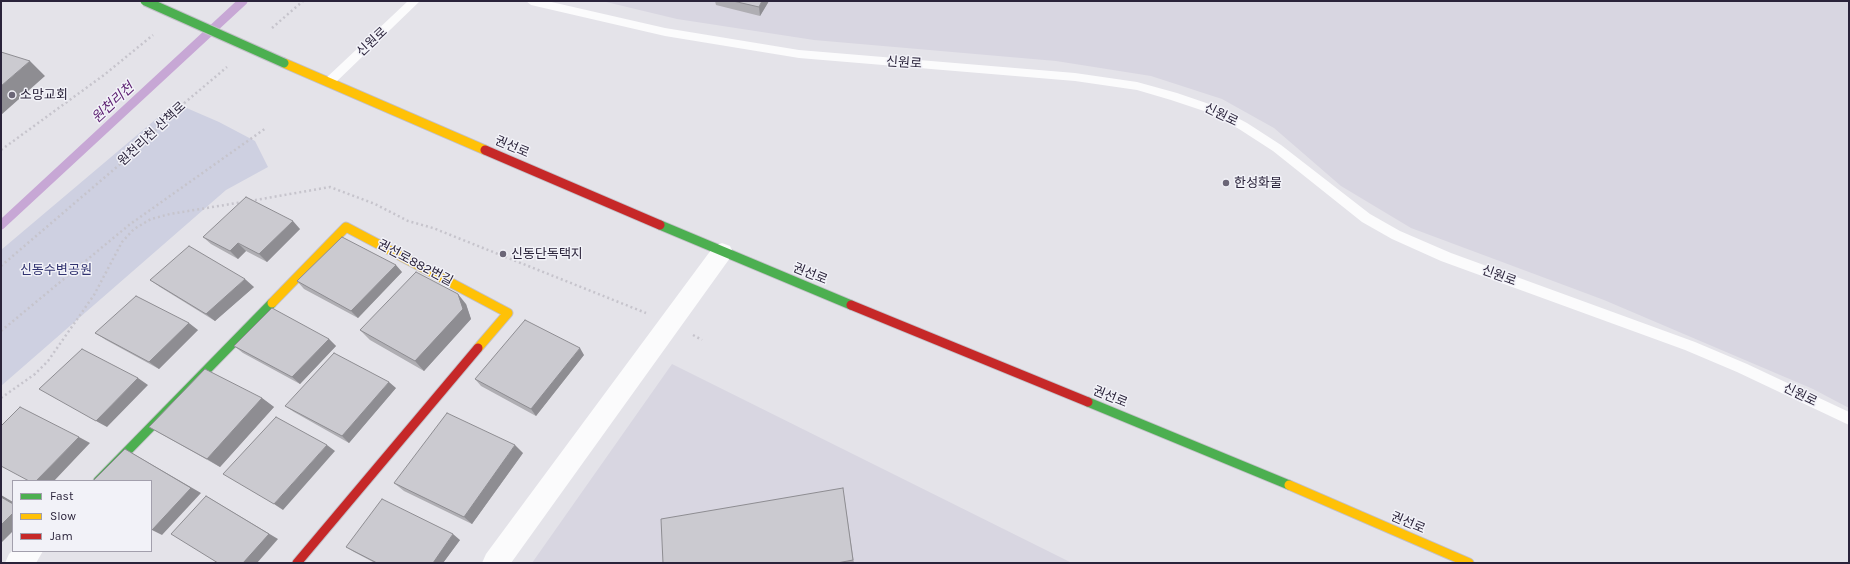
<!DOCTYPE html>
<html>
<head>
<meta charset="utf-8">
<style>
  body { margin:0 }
  #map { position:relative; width:1850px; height:564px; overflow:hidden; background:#e4e3e9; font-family:Karla,sans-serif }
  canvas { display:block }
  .frame { position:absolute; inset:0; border:2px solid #2a233a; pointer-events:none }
  .legend { position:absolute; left:12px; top:480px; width:140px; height:72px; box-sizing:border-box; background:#f2f2f8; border:1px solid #a29fac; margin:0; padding:5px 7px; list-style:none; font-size:12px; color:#2a233a }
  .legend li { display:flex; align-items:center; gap:8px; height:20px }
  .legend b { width:20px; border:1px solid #a29fac }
</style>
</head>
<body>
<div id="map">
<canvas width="1850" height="564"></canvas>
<div class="frame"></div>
<ul class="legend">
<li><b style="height:5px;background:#4caf50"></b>Fast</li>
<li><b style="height:5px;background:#ffc107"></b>Slow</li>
<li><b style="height:5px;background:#c62828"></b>Jam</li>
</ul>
</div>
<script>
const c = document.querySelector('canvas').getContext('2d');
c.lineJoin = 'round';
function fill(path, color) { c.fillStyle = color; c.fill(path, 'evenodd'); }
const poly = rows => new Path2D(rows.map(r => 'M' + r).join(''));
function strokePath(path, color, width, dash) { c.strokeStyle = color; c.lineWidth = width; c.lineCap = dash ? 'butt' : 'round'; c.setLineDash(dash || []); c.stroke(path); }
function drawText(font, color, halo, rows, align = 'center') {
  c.font = font + ' Karla,"Noto Sans KR",sans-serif'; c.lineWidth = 3; c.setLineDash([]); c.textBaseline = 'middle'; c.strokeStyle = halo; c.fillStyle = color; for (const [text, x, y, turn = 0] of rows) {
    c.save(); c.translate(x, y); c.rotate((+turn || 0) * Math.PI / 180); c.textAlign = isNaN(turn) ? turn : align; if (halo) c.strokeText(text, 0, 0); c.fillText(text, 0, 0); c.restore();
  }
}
fill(poly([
  [602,1,1849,1,1849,408,1813,389,1604,300,1411,228,1341,186,1274,128,1222,99,1151,76,1056,61,814,40,677,19],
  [672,364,1072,563,532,563]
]), '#d8d6e1');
fill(poly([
  [175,103,219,122,255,141,268,167,226,190,1,386,1,250]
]), '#ced0e1');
strokePath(poly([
  [1,225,243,1]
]), '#c7a7d5', 9);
const fast = poly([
  [660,225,851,305],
  [1088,402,1289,485],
  [98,481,272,303]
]);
const slow = poly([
  [284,63,485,150],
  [272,303,346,227,508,313,478,348],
  [1289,485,1469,563]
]);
const jam = poly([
  [485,150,660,225],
  [851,305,1088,402],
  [297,563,478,348]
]);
strokePath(fast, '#c2c0c8', 11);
strokePath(slow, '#c2c0c8', 11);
strokePath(jam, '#c2c0c8', 11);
strokePath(poly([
  [272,28,303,1],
  [1,150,104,75,153,35],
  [250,201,330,187,375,204,408,221,433,228,646,313],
  [1,266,118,166,182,105,227,67],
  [1,331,129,225,266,128],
  [693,335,702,340],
  [1,398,35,374,48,361,94,295,122,242,134,229,151,219,170,214,243,202]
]), '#c6c4cc', 2.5, [2, 3]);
fill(poly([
  [408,1,420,1,333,85,325,85,323,82,325,79,408,1],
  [526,1,547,1,665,28,799,50,1075,73,1137,82,1177,93,1215,106,1247,123,1281,145,1370,214,1400,231,1451,253,1695,342,1747,364,1849,412,1849,425,1737,372,1685,350,1441,261,1392,239,1362,222,1273,151,1239,129,1207,112,1171,100,1137,90,1075,81,799,58,665,36,531,5,526,1]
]), '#fbfbfc');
fill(poly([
  [722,243,730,246,733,252,730,258,511,563,482,563,486,554,714,246,722,243],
  [13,550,13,551,43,551,36,563,5,563,9,554,13,550]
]), '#fbfbfc');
strokePath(fast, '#4caf50', 9);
strokePath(slow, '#ffc107', 9);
strokePath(jam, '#c62828', 9);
const fastBridge = poly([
  [145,1,284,63]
]);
strokePath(fastBridge, '#c2c0c8', 11, []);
strokePath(fastBridge, '#4caf50', 9);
fill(poly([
  [715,1,769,1,760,16,716,5],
  [300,229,267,262,246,251,238,259,211,244,203,237],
  [402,272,358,318,304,289,297,281],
  [150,280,254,287,215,321,160,287],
  [466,304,471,319,424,371,370,340,360,330],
  [198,330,159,369,106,340,95,333],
  [329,339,336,346,300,384,243,353,234,346],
  [584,355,536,416,481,386,475,379],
  [396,388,349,443,294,412,285,406],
  [262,398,274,407,220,467,163,435,149,427],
  [523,453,472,524,404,491,394,483],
  [844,495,854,563,663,563],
  [460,540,443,563,375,563,354,552,346,547]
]), '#afaeb3');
fill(poly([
  [762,1,769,1,760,16,759,7],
  [30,61,45,76,1,115,1,86],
  [293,221,300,229,267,262,259,254],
  [238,243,246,251,238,259,230,251],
  [396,265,402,272,358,318,351,311],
  [245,279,254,287,215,321,206,314],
  [458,294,466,304,471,319,424,371,415,361],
  [189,323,198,330,159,369,149,362],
  [329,339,336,346,300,384,292,377],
  [580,348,584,355,536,416,531,409],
  [138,378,148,385,107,427,96,421],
  [389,382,396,388,349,443,342,436],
  [262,398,274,407,220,467,207,459],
  [79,437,90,443,54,481,36,481],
  [327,445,335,451,283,510,274,504],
  [515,445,523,453,472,524,464,517],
  [125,449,201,493,162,535,152,530],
  [1,495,13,502,13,504,1,497],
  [206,496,278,539,257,563,243,563],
  [13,513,13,531,1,543,1,525],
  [453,534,460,540,443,563,433,563]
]), '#8e8d92');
const building = poly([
  [733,1,762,1,759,7,733,1],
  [1,52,30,61,1,86,1,52],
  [246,197,293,221,259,254,238,243,230,251,203,237,246,197],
  [342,237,396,265,351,311,297,281,342,237],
  [189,246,245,279,206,314,150,280,189,246],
  [416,272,458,294,463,309,415,361,360,330,416,272],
  [136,296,189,323,149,362,95,333,136,296],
  [272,308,329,339,292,377,234,346,272,308],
  [525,320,580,348,531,409,475,379,525,320],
  [82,349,138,378,96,421,39,389,82,349],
  [334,353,389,382,342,436,285,406,334,353],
  [205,369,262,398,207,459,149,427,205,369],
  [20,407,79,437,36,481,29,481,1,466,1,426,20,407],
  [447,413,515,445,464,517,394,483,447,413],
  [276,417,327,445,274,504,223,474,276,417],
  [125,449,191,488,152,530,151,530,151,481,93,481,125,449],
  [843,488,853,560,837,563,663,563,661,519,843,488],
  [206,496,269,534,243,563,218,563,171,534,206,496],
  [1,497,13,504,13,513,1,525,1,497],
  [382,499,453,534,433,563,377,563,346,547,382,499]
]);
fill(building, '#cbcad0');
strokePath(building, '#8e8d92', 1);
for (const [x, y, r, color] of [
  [12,95,4,"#6b6677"],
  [1226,183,4,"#6b6677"],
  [503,254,4,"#6b6677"]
]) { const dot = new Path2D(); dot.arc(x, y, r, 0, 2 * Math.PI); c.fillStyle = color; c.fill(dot); strokePath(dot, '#f2f2f8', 1.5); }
drawText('13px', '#2a233a', '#f2f2f8', [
  ["신원로",372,42,-43],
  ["신원로",904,63,4],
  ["신원로",1221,115,26],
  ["원천리천 산책로",152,134,-43],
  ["권선로",512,147,23],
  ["권선로882번길",415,263,28],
  ["권선로",810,274,22],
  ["신원로",1499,276,20],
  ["신원로",1800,395,26],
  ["권선로",1110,397,22],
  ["권선로",1408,523,23]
]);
drawText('13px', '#2a233a', '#f2f2f8', [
  ["소망교회",20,95],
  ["한성화물",1234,183],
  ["신동단독택지",511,254]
], 'left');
drawText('13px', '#30326f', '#f2f2f8', [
  ["신동수변공원",56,270]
]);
drawText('italic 14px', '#5d2172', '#f2f2f8', [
  ["원천리천",113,103,-43]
]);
</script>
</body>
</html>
